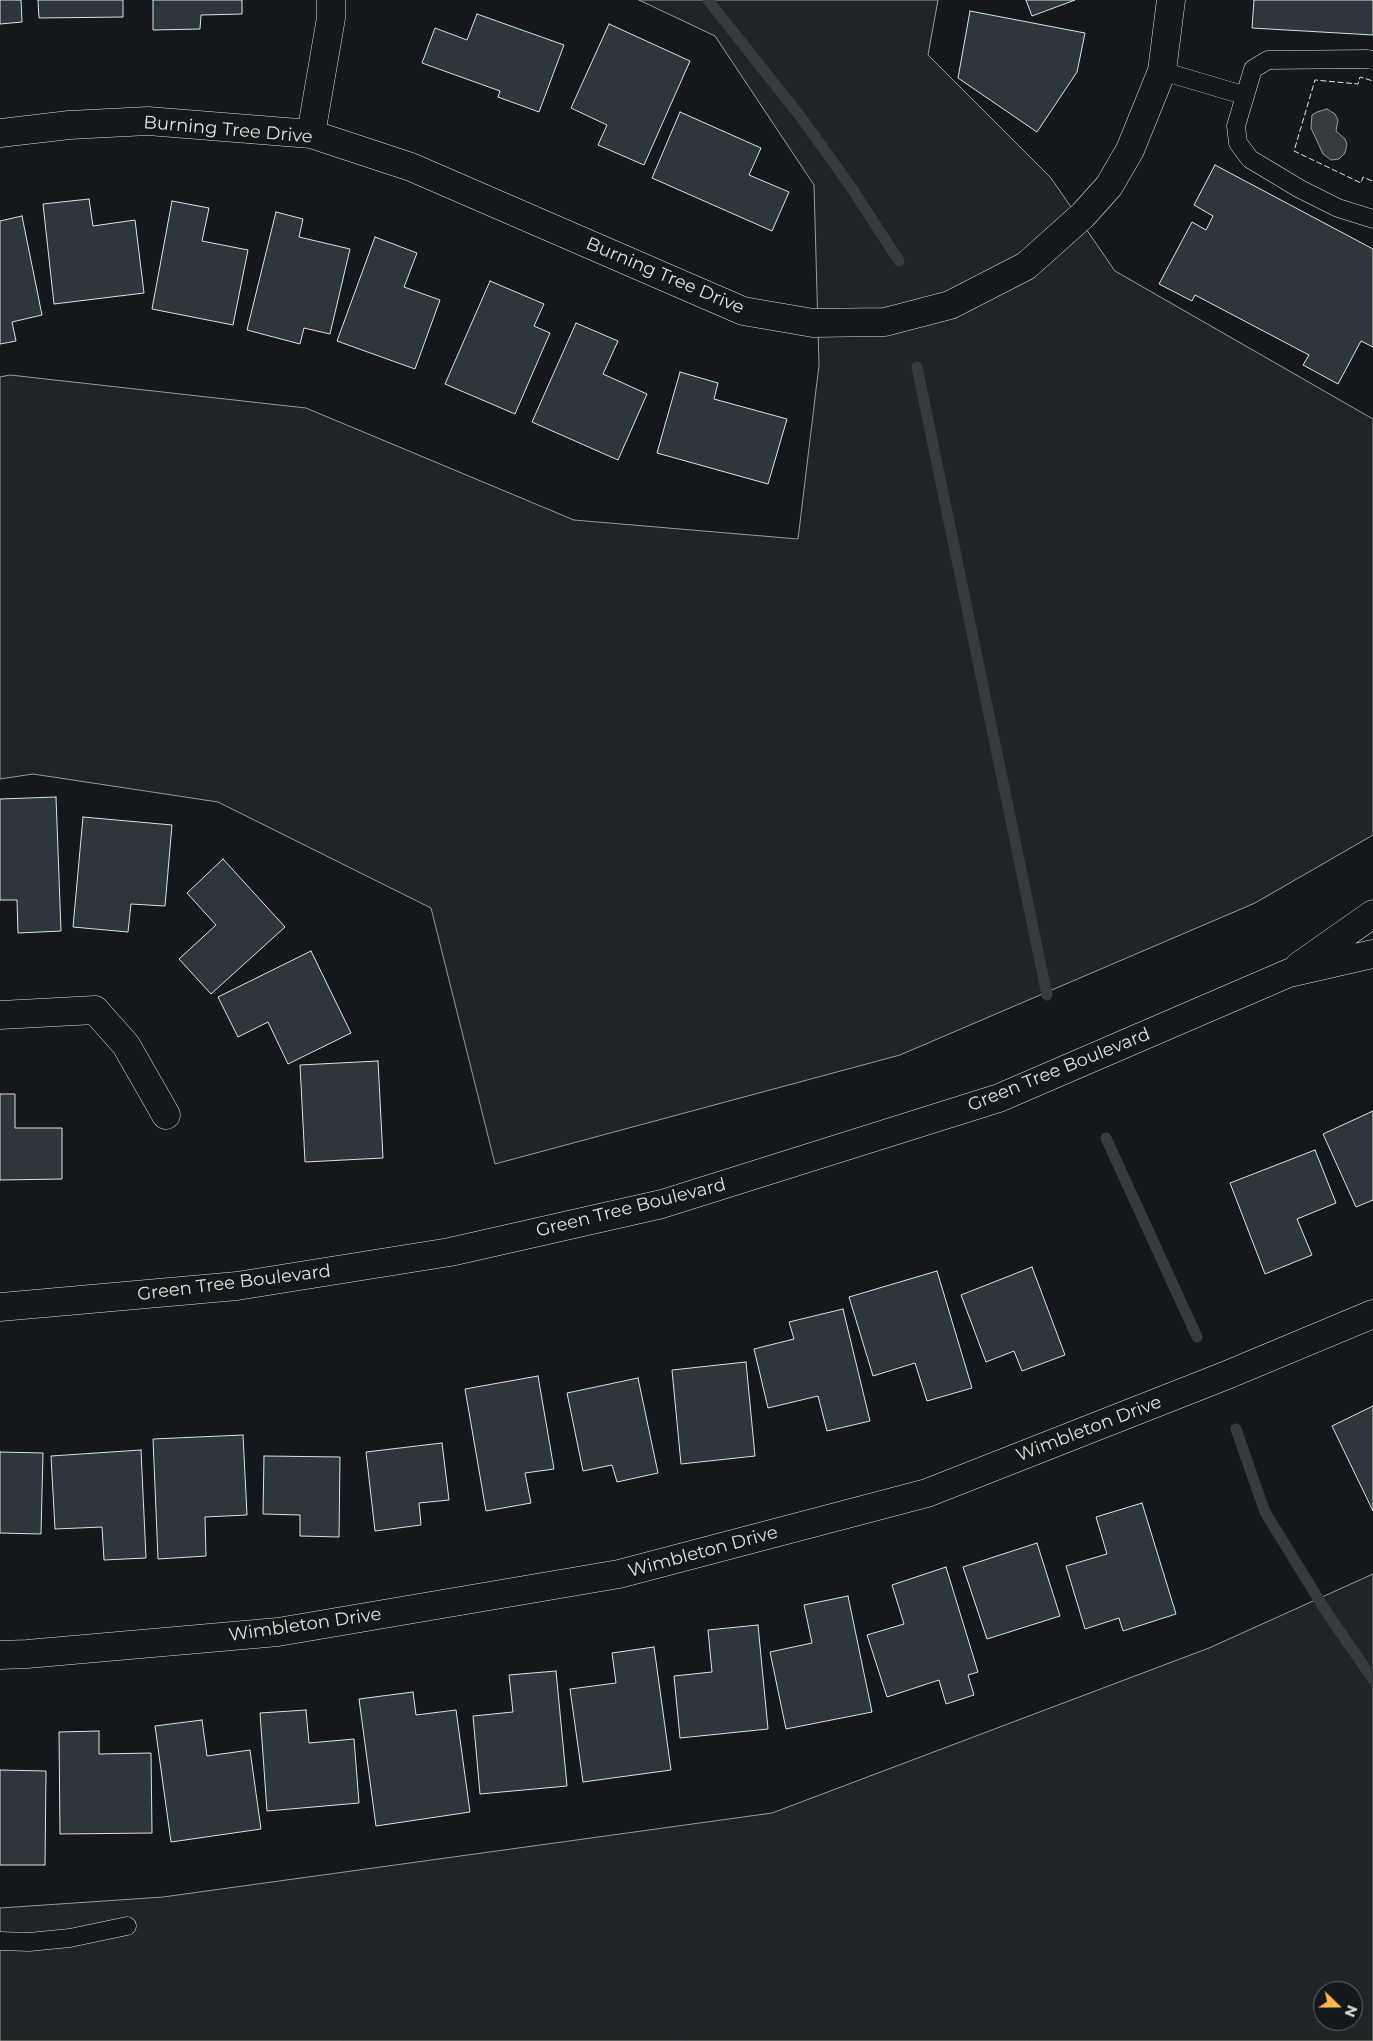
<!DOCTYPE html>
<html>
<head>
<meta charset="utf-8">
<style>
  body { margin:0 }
  #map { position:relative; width:1373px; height:2041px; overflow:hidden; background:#14181c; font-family:Montserrat,sans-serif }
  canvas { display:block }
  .north { position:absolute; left:1313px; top:1981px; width:50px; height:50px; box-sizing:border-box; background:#14181c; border:1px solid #626a69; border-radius:50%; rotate:112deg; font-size:14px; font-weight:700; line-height:20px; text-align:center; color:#d8e6dc }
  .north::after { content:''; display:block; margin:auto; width:18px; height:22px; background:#ffb74d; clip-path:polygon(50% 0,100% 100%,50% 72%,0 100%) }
</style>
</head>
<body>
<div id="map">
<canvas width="1373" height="2041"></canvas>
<div class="north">N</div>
</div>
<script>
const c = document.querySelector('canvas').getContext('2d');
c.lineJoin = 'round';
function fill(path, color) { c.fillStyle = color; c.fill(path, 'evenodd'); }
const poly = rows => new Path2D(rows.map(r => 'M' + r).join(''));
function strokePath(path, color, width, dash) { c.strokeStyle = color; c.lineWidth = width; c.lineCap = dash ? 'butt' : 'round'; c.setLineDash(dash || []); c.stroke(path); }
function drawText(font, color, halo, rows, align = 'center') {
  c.font = font + ' Montserrat,sans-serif'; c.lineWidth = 4; c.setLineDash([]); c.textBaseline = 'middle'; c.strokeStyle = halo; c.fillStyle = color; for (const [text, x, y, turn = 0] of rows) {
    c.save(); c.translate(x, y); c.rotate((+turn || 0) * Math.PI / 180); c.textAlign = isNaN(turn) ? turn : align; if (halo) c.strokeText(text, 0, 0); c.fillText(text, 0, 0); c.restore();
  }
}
const green = poly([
  [639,0,938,0,928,55,1051,178,1115,271,1373,419,1373,835,1255,903,900,1055,495,1164,431,908,218,802,33,774,0,779,0,377,10,375,306,408,574,520,798,539,819,365,814,185,715,36,639,0],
  [1373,1574,1373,2041,0,2041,0,1908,163,1897,772,1813,1209,1648,1373,1574],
  [1323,1991,1353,1991,1353,2021,1323,2021,1323,1991]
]);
fill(green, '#202428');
strokePath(green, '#939e99', 1);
const water = poly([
  [1327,109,1335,114,1338,120,1336,131,1345,139,1347,144,1345,153,1339,159,1331,160,1323,154,1311,128,1312,115,1317,112,1327,109]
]);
fill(water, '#363b3e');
strokePath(water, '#939e99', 1);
strokePath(poly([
  [708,0,800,116,851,187,899,261],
  [917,367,1047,995],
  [1106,1138,1197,1337],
  [1236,1429,1265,1512,1327,1613,1373,1679]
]), '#363b3e', 11);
const building = poly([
  [0,0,21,0,22,22,0,24,0,0],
  [38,0,123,0,123,17,39,18,38,0],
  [153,0,242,0,242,14,201,15,200,29,153,30,153,0],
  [1026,0,1075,0,1032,16,1026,0],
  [1254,0,1373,0,1373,35,1252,28,1254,0],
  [970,11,1085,33,1077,72,1037,132,958,78,970,11],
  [477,14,564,45,539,112,498,97,500,91,422,63,435,28,467,40,477,14],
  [609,24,690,61,644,165,598,145,607,125,571,108,609,24],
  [680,112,761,148,749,175,789,192,772,231,652,178,680,112],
  [1215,165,1373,249,1373,347,1361,341,1338,384,1303,365,1309,355,1195,295,1192,301,1159,284,1192,222,1206,230,1213,216,1194,205,1215,165],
  [89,199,93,226,135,220,144,293,54,304,43,204,89,199],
  [172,201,209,208,202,241,248,250,233,325,152,309,172,201],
  [276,212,303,219,299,237,350,249,330,334,304,328,300,344,247,330,276,212],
  [22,216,42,315,12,322,16,341,0,344,0,221,22,216],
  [375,237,417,253,404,287,440,300,415,369,337,341,375,237],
  [490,281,544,304,534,326,550,333,515,414,445,384,490,281],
  [576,323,618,341,603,374,647,394,618,460,532,422,576,323],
  [680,372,718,383,714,399,787,419,768,484,657,453,680,372],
  [56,797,61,931,18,933,17,900,0,900,0,799,56,797],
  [83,817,172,825,165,906,131,904,128,932,73,927,83,817],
  [223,859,285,927,211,994,179,959,216,925,187,893,223,859],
  [311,951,351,1033,288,1064,268,1022,238,1037,218,997,311,951],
  [378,1061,383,1158,305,1162,300,1065,378,1061],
  [0,1094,15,1094,15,1128,62,1128,62,1179,0,1180,0,1094],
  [1373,1111,1373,1200,1356,1207,1323,1134,1373,1111],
  [1315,1150,1336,1203,1297,1219,1312,1255,1265,1274,1230,1183,1315,1150],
  [1032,1267,1065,1355,1022,1371,1014,1351,986,1362,961,1295,1032,1267],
  [937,1271,972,1388,927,1401,915,1363,873,1376,849,1297,937,1271],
  [843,1309,870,1421,827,1431,818,1396,768,1408,754,1349,794,1339,789,1322,843,1309],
  [746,1362,755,1456,681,1464,672,1370,746,1362],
  [538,1376,554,1469,525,1473,531,1503,486,1511,465,1389,538,1376],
  [638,1378,658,1473,617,1482,612,1465,583,1471,567,1393,638,1378],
  [1373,1406,1373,1511,1332,1426,1373,1406],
  [243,1435,247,1515,205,1517,206,1556,158,1559,153,1439,243,1435],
  [442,1443,449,1500,419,1503,421,1525,375,1531,366,1452,442,1443],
  [141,1450,146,1558,104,1560,102,1527,55,1529,51,1456,141,1450],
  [0,1452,43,1453,41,1534,0,1533,0,1452],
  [264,1456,340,1457,339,1537,300,1536,300,1515,263,1514,264,1456],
  [1142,1503,1176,1614,1123,1631,1119,1618,1085,1629,1066,1566,1107,1554,1096,1517,1142,1503],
  [1037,1543,1060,1616,987,1639,963,1567,1037,1543],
  [946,1567,978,1672,968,1675,974,1695,946,1704,939,1680,887,1697,867,1635,904,1624,892,1585,946,1567],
  [848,1596,872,1712,786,1729,770,1652,812,1643,804,1605,848,1596],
  [758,1625,768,1729,680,1738,674,1676,712,1672,708,1630,758,1625],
  [654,1647,671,1770,583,1782,570,1689,616,1683,612,1653,654,1647],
  [556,1671,567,1786,480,1794,473,1716,513,1712,509,1675,556,1671],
  [413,1692,416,1715,456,1710,470,1812,376,1826,359,1699,413,1692],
  [306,1710,309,1743,354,1739,359,1803,267,1811,260,1713,306,1710],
  [202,1720,207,1756,250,1750,261,1829,171,1842,155,1726,202,1720],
  [99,1731,99,1754,151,1753,152,1833,60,1834,59,1732,99,1731],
  [0,1770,46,1771,45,1865,0,1865,0,1770]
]);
fill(building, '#2c363c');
strokePath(building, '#d8e6dc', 1);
const service = poly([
  [1373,60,1367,59,1268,60,1253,69,1236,126,1238,143,1250,159,1300,189,1338,208,1373,219],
  [1162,71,1243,95],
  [0,1941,29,1942,70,1938,127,1926]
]);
const minor = poly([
  [0,133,69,125,148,121,311,134,411,167,743,311,813,323,885,322,950,305,1026,266,1083,215,1109,186,1130,150,1162,71,1171,0],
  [311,134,331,18,331,0],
  [0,1015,95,1010,126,1045,166,1115],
  [0,1655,27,1654,278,1632,619,1574,927,1493,1227,1375,1373,1314]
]);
const primary = poly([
  [1299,966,1373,914],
  [0,1307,237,1286,450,1252,662,1204,999,1098,1289,973,1373,954]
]);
strokePath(service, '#d8e6dc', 19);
strokePath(minor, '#d8e6dc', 29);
strokePath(primary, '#d8e6dc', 29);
strokePath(service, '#14181c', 18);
strokePath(minor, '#14181c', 28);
strokePath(primary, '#14181c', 28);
strokePath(poly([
  [1372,181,1363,177,1361,183,1294,151,1315,80,1358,84,1360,77,1373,81]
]), '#d8e6dc', 1, [6, 2.5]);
drawText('18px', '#d8e6dc', '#14181c', [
  ["Burning Tree Drive",228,130,5],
  ["Burning Tree Drive",665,276,23],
  ["Green Tree Boulevard",1059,1070,-22],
  ["Green Tree Boulevard",631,1208,-14],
  ["Green Tree Boulevard",234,1283,-7],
  ["Wimbleton Drive",1089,1429,-21],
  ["Wimbleton Drive",703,1552,-15],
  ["Wimbleton Drive",305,1625,-8]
]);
</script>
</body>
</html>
